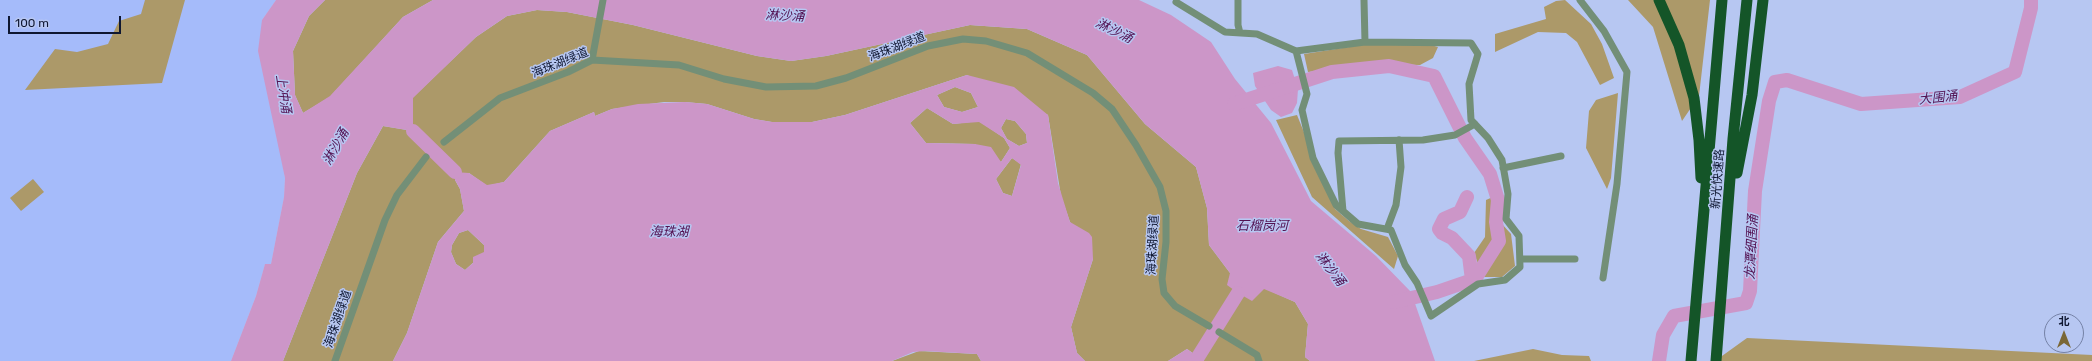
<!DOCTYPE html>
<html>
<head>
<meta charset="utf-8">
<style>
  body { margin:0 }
  #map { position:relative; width:2092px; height:361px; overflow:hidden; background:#b7c7f2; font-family:Rubik,"Noto Sans SC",sans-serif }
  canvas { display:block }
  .north { position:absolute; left:2044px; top:313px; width:40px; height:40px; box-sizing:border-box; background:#b7c7f2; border:1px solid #7481a5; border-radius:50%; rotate:0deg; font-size:11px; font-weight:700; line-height:16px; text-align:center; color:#0f1731 }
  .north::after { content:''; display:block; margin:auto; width:14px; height:18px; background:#7a6736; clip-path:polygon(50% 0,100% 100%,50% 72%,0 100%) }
  .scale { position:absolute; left:8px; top:16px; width:113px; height:18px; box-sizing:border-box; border:2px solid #0f1731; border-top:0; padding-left:5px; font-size:12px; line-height:14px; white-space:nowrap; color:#0f1731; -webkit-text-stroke:3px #b7c7f2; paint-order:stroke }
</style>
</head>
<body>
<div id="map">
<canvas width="2092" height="361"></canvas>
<div class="north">北</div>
<div class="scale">100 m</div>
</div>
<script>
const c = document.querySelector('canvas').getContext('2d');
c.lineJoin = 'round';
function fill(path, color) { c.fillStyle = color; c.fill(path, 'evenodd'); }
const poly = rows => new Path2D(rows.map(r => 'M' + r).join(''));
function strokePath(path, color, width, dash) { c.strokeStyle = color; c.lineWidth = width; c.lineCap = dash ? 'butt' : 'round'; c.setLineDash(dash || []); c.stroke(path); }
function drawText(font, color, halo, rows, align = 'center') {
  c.font = font + ' Rubik,"Noto Sans SC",sans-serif'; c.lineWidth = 3; c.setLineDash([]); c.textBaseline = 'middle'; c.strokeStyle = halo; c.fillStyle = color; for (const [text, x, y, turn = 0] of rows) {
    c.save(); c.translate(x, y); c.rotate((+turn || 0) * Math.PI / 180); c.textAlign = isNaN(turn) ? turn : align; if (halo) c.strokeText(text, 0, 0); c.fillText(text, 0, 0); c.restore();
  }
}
fill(poly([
  [0,0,276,0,262,20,285,178,284,197,271,264,265,264,256,296,231,361,0,361]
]), '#a5bbfa');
fill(poly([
  [145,0,185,0,162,83,25,90,55,49,77,52,108,44,119,21,141,14],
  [325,0,433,0,403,17,330,97,303,113,295,95,293,51,309,16],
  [1565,0,1591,24,1602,44,1614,78,1600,85,1577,42,1566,33,1538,32,1495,52,1495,34,1546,19,1544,7,1556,1],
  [1628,0,1710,0,1699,96,1682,121,1653,27],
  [537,10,567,12,633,25,757,56,791,61,826,56,970,25,1027,29,1087,55,1145,124,1196,167,1207,208,1209,245,1230,273,1295,302,1308,324,1305,357,1310,361,1204,361,1187,349,1168,361,1085,361,1077,353,1071,327,1093,259,1070,222,1061,196,1048,115,967,75,845,115,812,122,772,122,754,119,707,104,685,102,664,102,612,109,595,116,594,112,550,131,504,182,487,186,469,173,455,180,460,189,464,211,438,242,407,333,393,361,283,361,357,173,383,126,413,131,412,98,476,37,507,16],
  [1362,45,1431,45,1438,47,1433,58,1420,65,1373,64,1308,72,1304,54],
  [955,87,971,93,978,107,962,112,944,107,937,95],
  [1618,93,1611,178,1607,189,1586,148,1589,111,1596,100],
  [927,108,953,124,979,121,1004,138,1010,148,1001,162,975,144,926,143,910,123],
  [1297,115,1335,209,1349,221,1361,229,1388,237,1398,256,1394,269,1312,197,1276,120],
  [1006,119,1015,121,1026,134,1027,143,1019,146,1007,139,1001,128],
  [1012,158,1021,164,1012,196,1003,193,996,179],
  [33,179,44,192,21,211,10,198],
  [1502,193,1502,224,1511,234,1515,266,1502,277,1483,277,1474,253,1485,237,1486,200],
  [468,230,484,245,484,253,465,270,456,264,451,252,452,245,459,233],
  [1747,338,2092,355,2092,361,1715,361],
  [1533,349,1562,355,1589,356,1591,361,1474,361],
  [919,351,977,354,981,361,892,361]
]), '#ac9969');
fill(poly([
  [276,0,325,0,309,16,293,51,295,95,303,113,330,96,403,17,433,0,1139,0,1171,15,1211,42,1235,79,1271,123,1311,201,1376,256,1411,292,1435,361,1310,361,1305,357,1308,324,1295,302,1264,289,1252,301,1238,293,1227,285,1230,273,1209,245,1207,208,1196,167,1145,124,1087,55,1027,29,970,25,826,56,791,61,757,56,633,25,567,12,537,10,507,16,476,37,413,98,413,131,383,126,357,173,283,361,231,361,256,296,265,264,271,264,284,197,285,178,258,51,262,20],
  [1278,66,1292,70,1298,89,1297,103,1292,113,1281,117,1271,110,1255,86,1253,73],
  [967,75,1014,87,1048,115,1058,183,1070,222,1089,233,1092,237,1093,259,1071,327,1077,353,1085,361,981,361,977,354,925,351,913,352,892,361,393,361,407,333,438,242,464,211,460,189,455,180,455,172,469,173,487,185,504,182,550,131,594,112,595,116,612,109,638,104,685,102,707,104,754,119,772,122,812,122,845,115],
  [955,87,971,93,978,107,962,112,944,107,937,95],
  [927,108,953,124,979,122,1004,138,1010,148,1001,162,991,147,975,144,926,143,910,123],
  [1006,119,1015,121,1026,134,1027,143,1019,146,1007,139,1001,128],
  [1012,158,1021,165,1012,196,1003,193,996,179],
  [468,230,484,245,484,252,473,257,473,263,465,270,456,264,451,252,452,245,459,233],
  [1187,349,1204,361,1168,361]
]), '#cc96c8');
strokePath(poly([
  [1234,104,1332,72,1389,66,1434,76,1465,138,1490,174,1498,200,1496,222,1499,241,1475,279,1437,292,1394,302],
  [413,131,455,172],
  [1467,197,1460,212,1444,219,1439,229,1442,233,1452,238,1469,256,1472,280],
  [1198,357,1238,293],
  [1659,361,1663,335,1674,316,1746,303,1750,291,1755,191,1769,101,1775,82,1787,80,1861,104,1960,97,2015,72,2031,8,2031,0]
]), '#cc96c8', 14);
strokePath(poly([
  [1238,0,1238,25,1240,33],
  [1364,0,1365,42],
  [1580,0,1604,31,1627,72,1617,184,1603,278],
  [1176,2,1225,32,1257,34,1296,51,1365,42,1471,43,1478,54,1469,84,1471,120,1488,138,1502,160,1508,194,1506,219,1519,236,1520,267,1505,280,1478,284,1431,316,1417,283,1405,265,1391,230,1358,224,1336,205,1313,158,1302,110,1307,94,1296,51],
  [592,60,603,0],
  [444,142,500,98,568,72,592,60,679,65,724,79,766,87,816,86,846,78,928,46,963,39,986,41,1027,53,1093,93,1112,109,1136,145,1160,187,1166,211,1166,242,1162,279,1164,293,1175,306,1209,326],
  [1503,168,1561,156],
  [1343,211,1338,153,1339,141,1423,140,1455,135,1475,124],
  [1387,229,1396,205,1401,167,1399,140],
  [1520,259,1575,259],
  [1219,332,1257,355,1259,361],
  [335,361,385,220,397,195,426,157]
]), '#738f77', 7);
strokePath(poly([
  [1659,0,1679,45,1694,98,1699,140,1701,178],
  [1737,173,1752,95,1763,0],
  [1691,361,1722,0],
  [1716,361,1733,139,1747,0]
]), '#145528', 11);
drawText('12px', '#0f1731', '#b7c7f2', [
  ["海珠湖绿道",897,47,-21],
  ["海珠湖绿道",560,63,-22],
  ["新光快速路",1718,179,-86],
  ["海珠湖绿道",1153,245,-87],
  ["海珠湖绿道",338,319,-71]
]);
drawText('italic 13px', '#531252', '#b7c7f2', [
  ["淋沙涌",785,16,3],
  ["淋沙涌",1114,31,26],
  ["上冲涌",283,94,81],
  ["大围涌",1938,98,-6],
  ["淋沙涌",336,147,-61],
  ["石榴岗河",1262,226],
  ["海珠湖",669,232],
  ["龙潭细围涌",1752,247,-87],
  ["淋沙涌",1330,269,53]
]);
</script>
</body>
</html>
